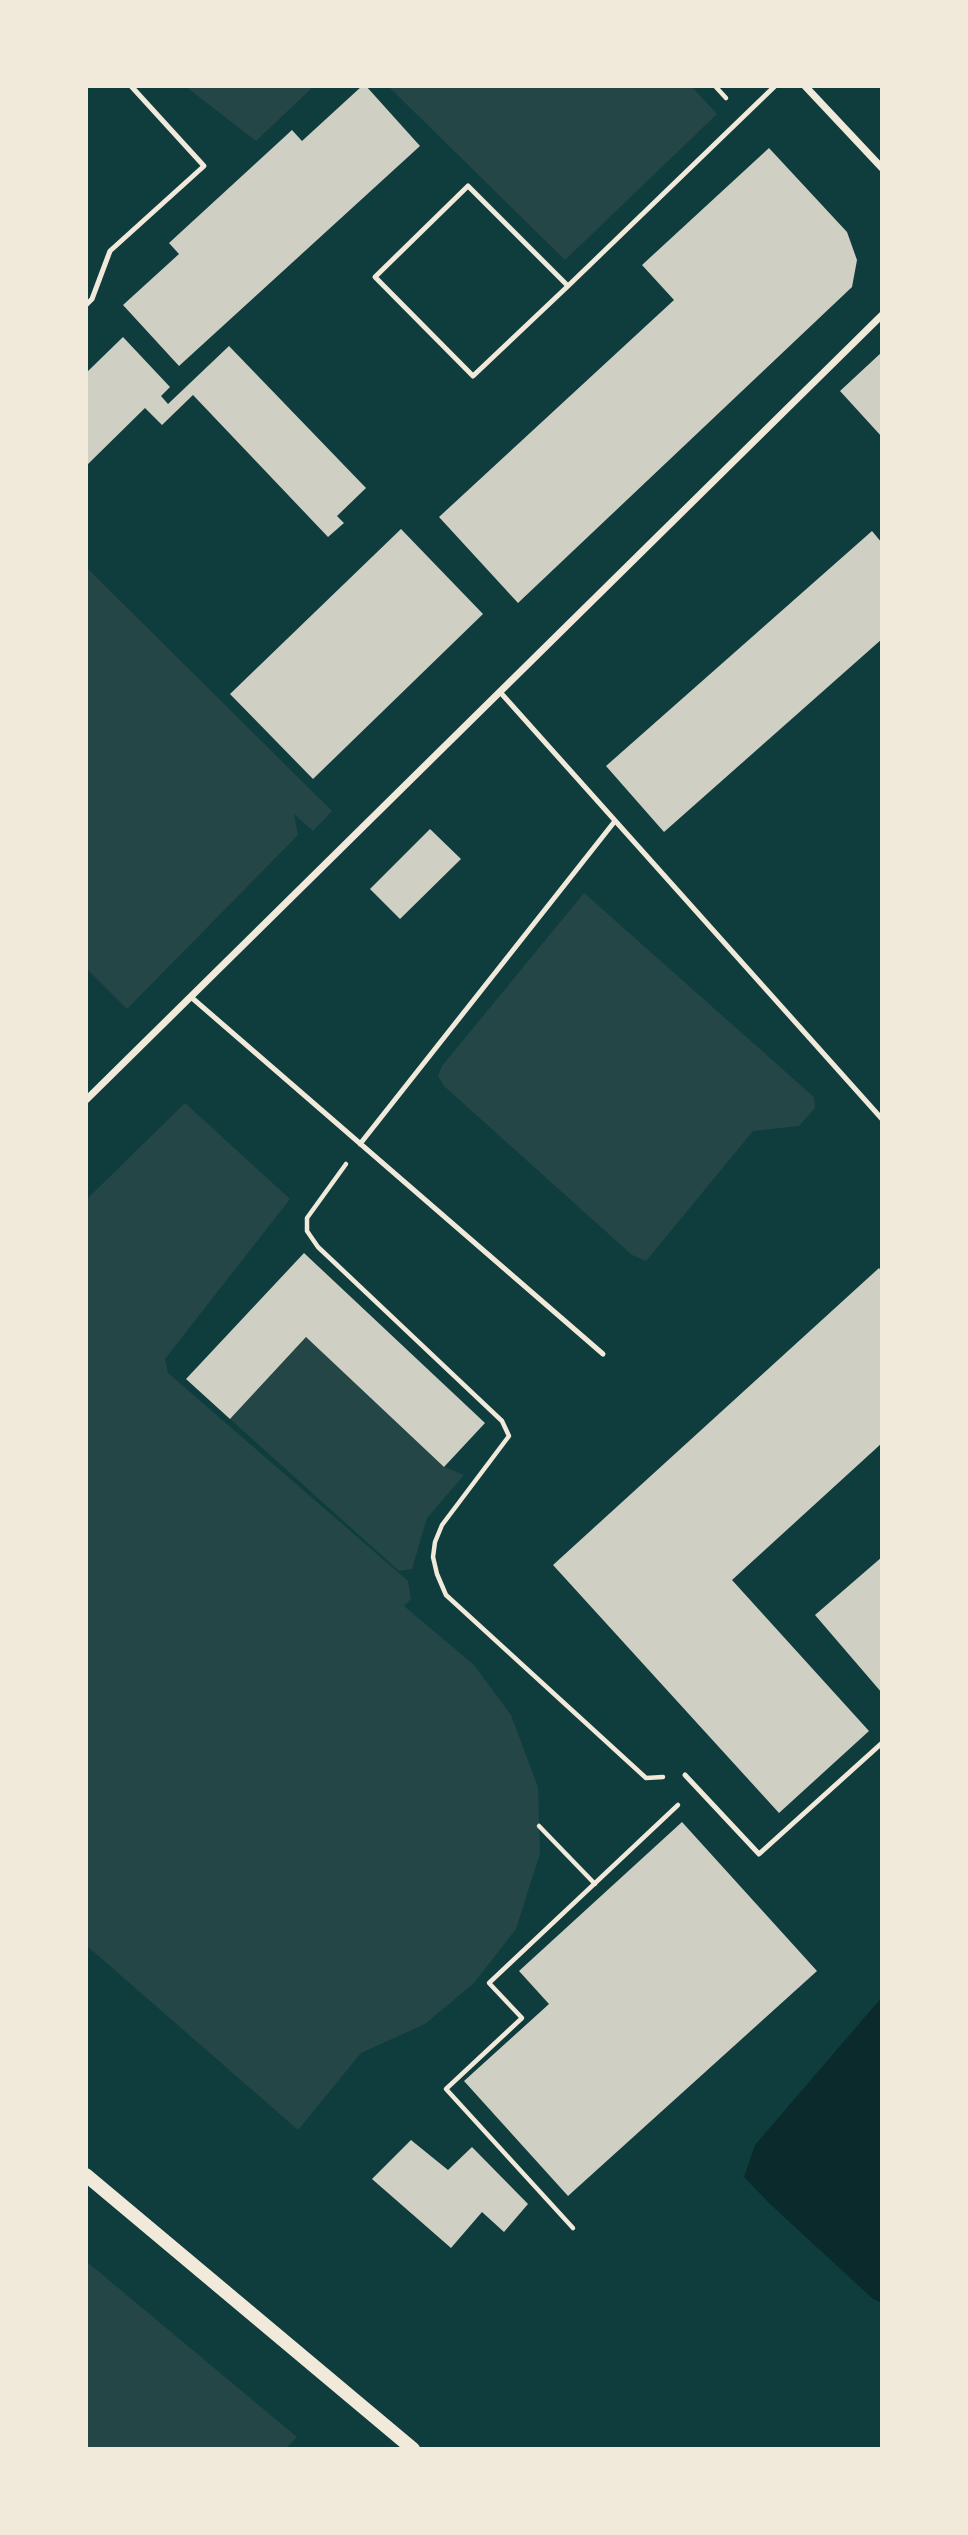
<!DOCTYPE html>
<html>
<head>
<meta charset="utf-8">
<style>
  body { margin:0 }
  #map { position:relative; width:968px; height:2535px; overflow:hidden; background:#0f3d3e; font-family:Overpass,sans-serif }
  canvas { display:block }
  .frame { position:absolute; inset:0; border:88px solid #f1e9da; pointer-events:none }
</style>
</head>
<body>
<div id="map">
<canvas width="968" height="2535"></canvas>
<div class="frame"></div>
</div>
<script>
const c = document.querySelector('canvas').getContext('2d');
c.lineJoin = 'round';
function fill(path, color) { c.fillStyle = color; c.fill(path, 'evenodd'); }
const poly = rows => new Path2D(rows.map(r => 'M' + r).join(''));
function strokePath(path, color, width, dash) { c.strokeStyle = color; c.lineWidth = width; c.lineCap = dash ? 'butt' : 'round'; c.setLineDash(dash || []); c.stroke(path); }
fill(poly([
  [185,86,314,86,256,141],
  [388,86,691,86,717,114,565,260],
  [86,567,332,811,313,831,294,814,298,835,127,1009,86,968],
  [584,893,814,1097,815,1108,799,1126,753,1131,646,1261,632,1255,444,1086,438,1076,442,1066],
  [185,1103,290,1199,165,1359,168,1373,408,1581,411,1599,404,1606,474,1665,511,1715,538,1787,540,1853,516,1929,474,1983,425,2024,361,2053,298,2130,86,1945,86,1200],
  [306,1337,444,1467,464,1475,427,1518,412,1569,399,1571,230,1419],
  [86,2261,297,2437,285,2449,86,2449]
]), '#244646');
fill(poly([
  [882,1997,882,2303,873,2299,770,2204,744,2177,755,2145]
]), '#0a2a2b');
fill(poly([
  [362,86,366,86,420,146,179,366,123,305,179,254,169,243,292,130,302,141],
  [769,148,847,232,857,260,852,287,518,603,439,517,674,300,642,265],
  [123,337,170,387,161,396,168,404,229,346,366,488,337,516,344,523,328,537,193,395,162,425,145,408,86,466,86,373],
  [882,352,882,437,840,391],
  [401,529,483,614,313,779,230,694],
  [872,531,882,543,882,639,664,832,606,766],
  [430,829,461,859,400,919,370,889],
  [304,1253,485,1423,444,1467,306,1337,230,1419,186,1379],
  [879,1268,882,1272,882,1443,732,1580,869,1731,779,1813,553,1565],
  [882,1557,882,1693,815,1615],
  [682,1822,817,1971,568,2196,464,2081,549,2004,519,1971],
  [411,2140,448,2170,472,2147,528,2204,504,2232,482,2212,451,2248,372,2179]
]), '#cfcfc3');
strokePath(poly([
  [715,86,726,98],
  [346,1164,307,1218,307,1231,318,1247,502,1421,509,1436,442,1525,435,1542,433,1557,437,1574,446,1595,646,1778,663,1777],
  [539,1826,595,1884],
  [573,2228,446,2089,522,2018,489,1983,678,1805]
]), '#f1e9da', 4.5);
strokePath(poly([
  [568,286,468,186,375,277,473,376,568,286,775,86],
  [86,305,92,299,110,251,204,166,131,86],
  [500,692,882,1119],
  [191,997,603,1354],
  [360,1144,615,821],
  [685,1775,759,1854,882,1743]
]), '#f1e9da', 5);
strokePath(poly([
  [805,86,882,168],
  [86,1100,882,315]
]), '#f1e9da', 7);
strokePath(poly([
  [86,2175,413,2449]
]), '#f1e9da', 14);
</script>
</body>
</html>
